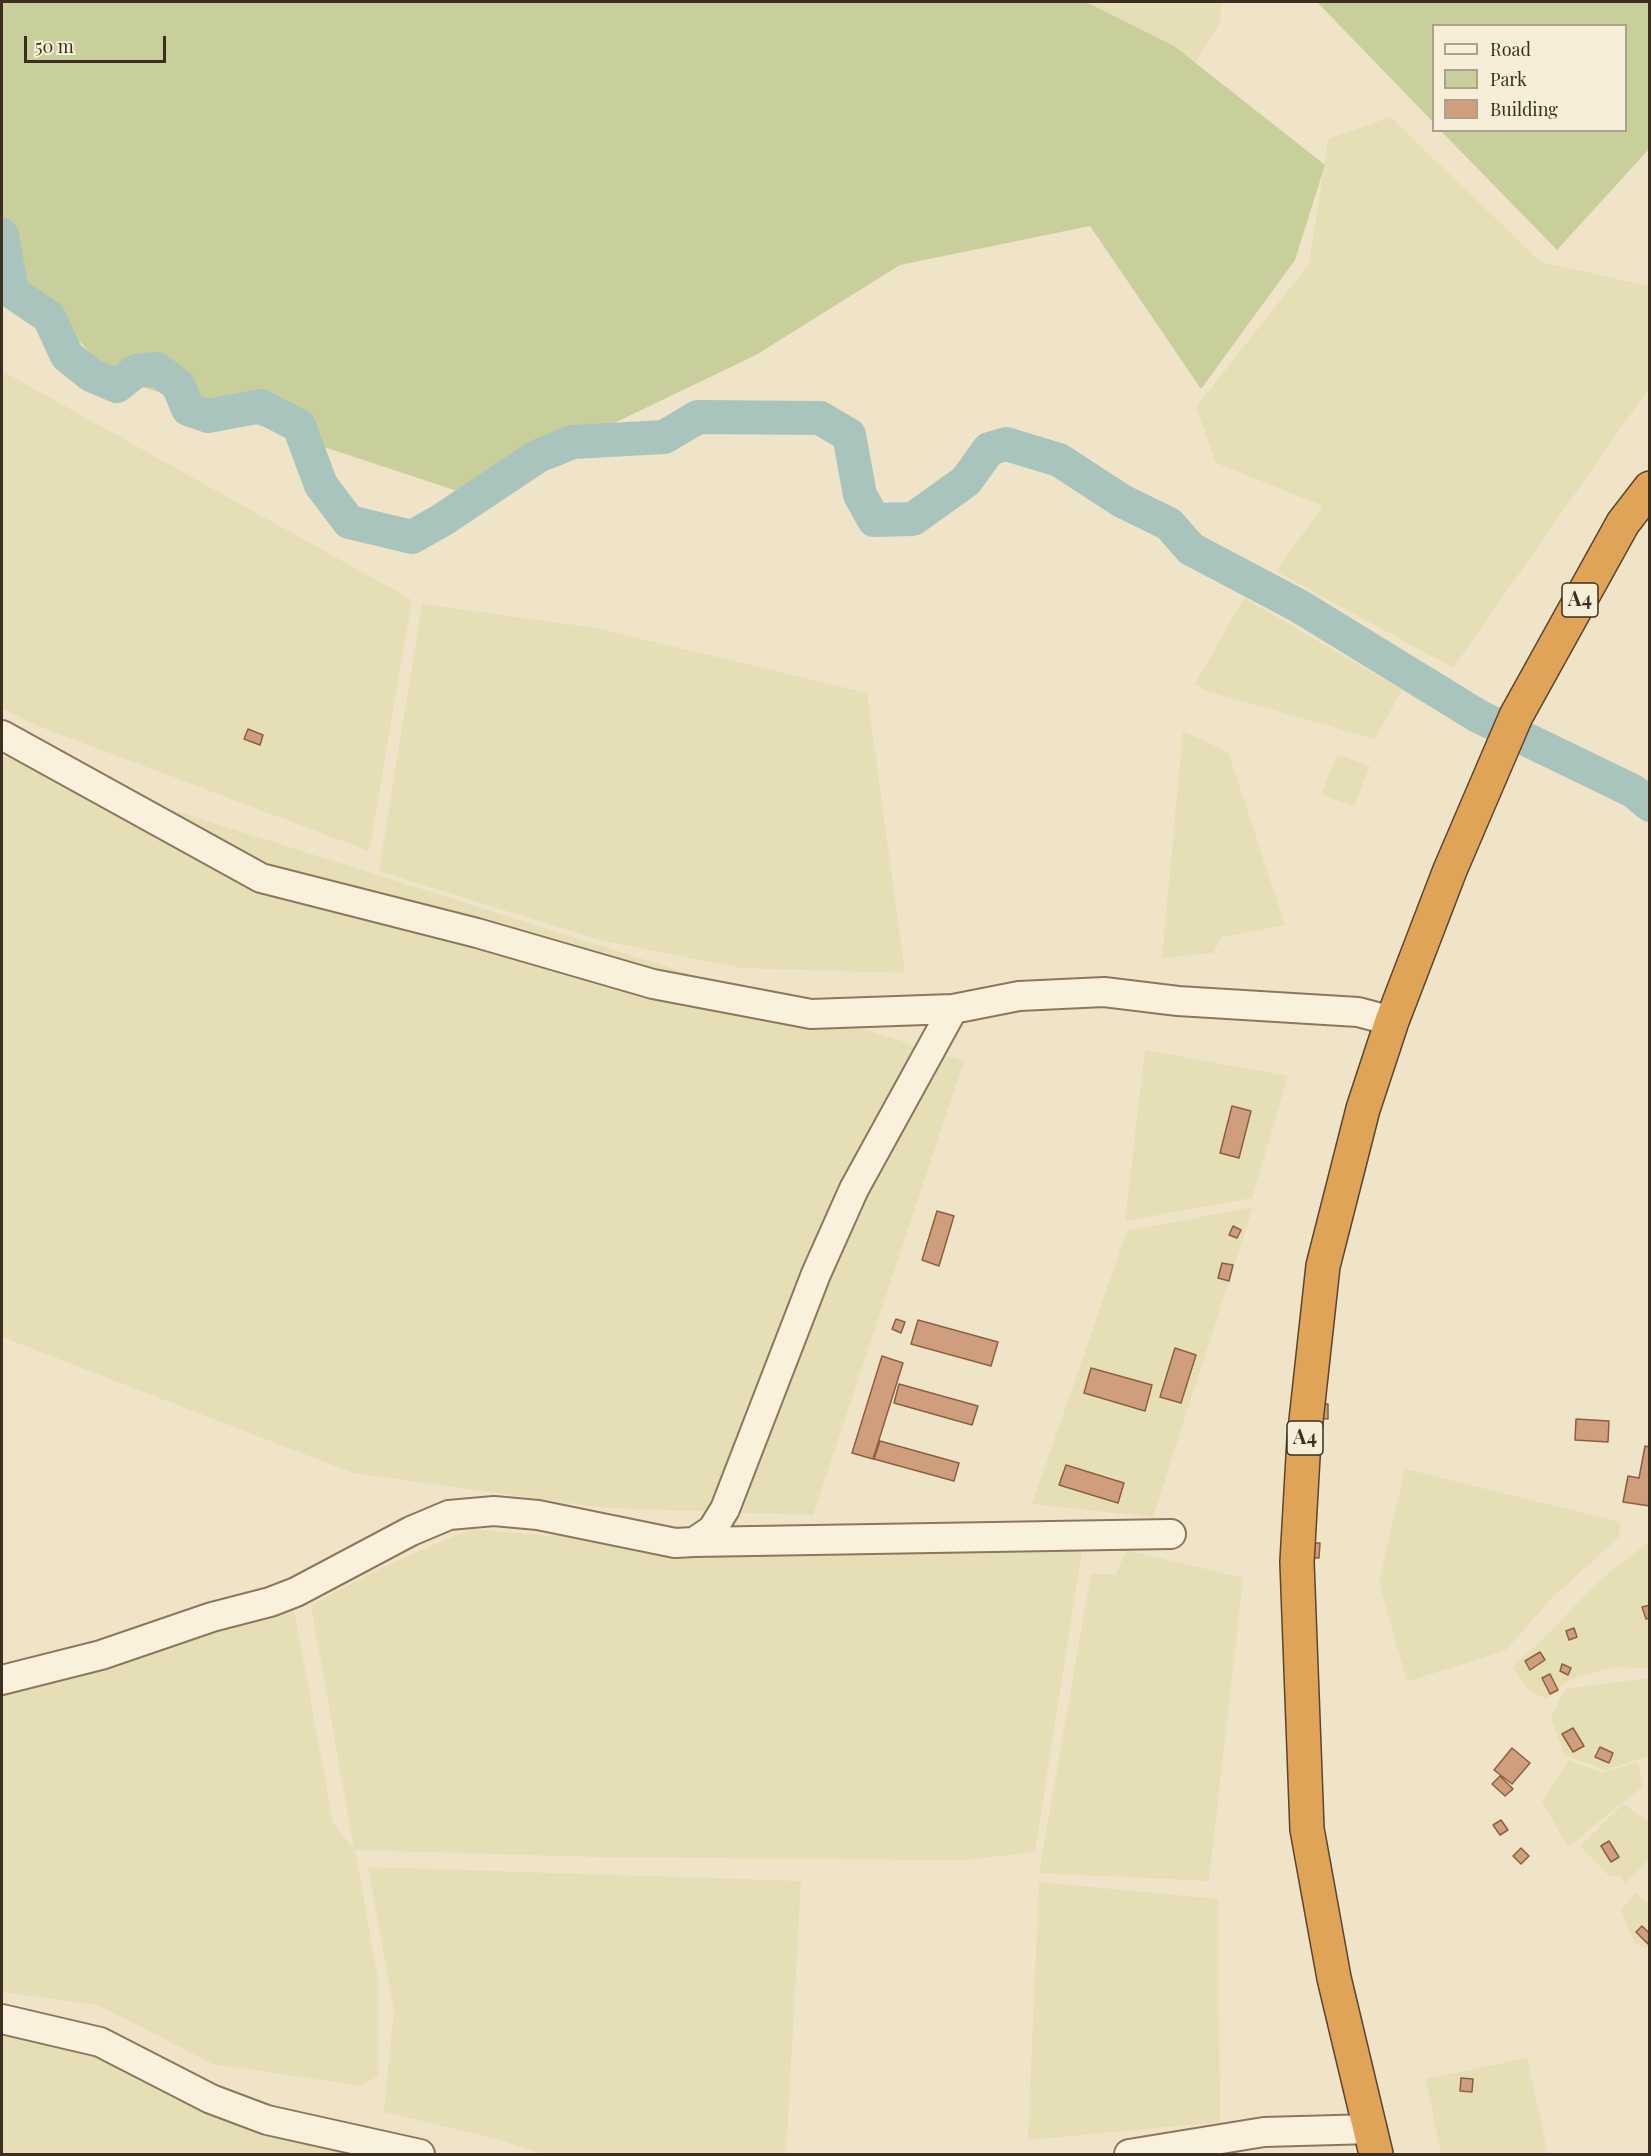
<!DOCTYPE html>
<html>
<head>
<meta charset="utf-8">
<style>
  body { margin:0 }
  #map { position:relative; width:1651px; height:2156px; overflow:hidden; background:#f0e4c8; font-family:"Playfair Display",serif }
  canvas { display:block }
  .frame { position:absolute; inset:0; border:3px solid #3d2e20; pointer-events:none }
  .legend { position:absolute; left:1432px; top:24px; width:195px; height:108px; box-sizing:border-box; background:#f7eed8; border:2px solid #ada18e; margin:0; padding:8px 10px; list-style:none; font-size:18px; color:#3d2e20 }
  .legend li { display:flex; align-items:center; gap:12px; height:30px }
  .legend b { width:30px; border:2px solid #ada18e }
  .scale { position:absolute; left:24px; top:36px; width:142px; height:27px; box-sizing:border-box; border:3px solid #3d2e20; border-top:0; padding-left:8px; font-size:18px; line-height:21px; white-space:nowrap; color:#3d2e20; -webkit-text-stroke:4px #f7eed8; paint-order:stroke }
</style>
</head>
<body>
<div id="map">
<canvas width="1651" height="2156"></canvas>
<div class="frame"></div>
<ul class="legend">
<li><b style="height:8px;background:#faf1dc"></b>Road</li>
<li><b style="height:16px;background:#c9cf9b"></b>Park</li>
<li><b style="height:16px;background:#cf9f7d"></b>Building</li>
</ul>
<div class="scale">50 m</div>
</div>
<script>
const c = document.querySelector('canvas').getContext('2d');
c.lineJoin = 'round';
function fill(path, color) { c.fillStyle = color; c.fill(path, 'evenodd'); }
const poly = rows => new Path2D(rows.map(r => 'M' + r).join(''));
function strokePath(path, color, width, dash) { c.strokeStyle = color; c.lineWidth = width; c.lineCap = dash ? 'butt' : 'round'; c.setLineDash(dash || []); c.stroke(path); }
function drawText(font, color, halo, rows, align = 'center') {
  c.font = font + ' "Playfair Display",serif'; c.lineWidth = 4.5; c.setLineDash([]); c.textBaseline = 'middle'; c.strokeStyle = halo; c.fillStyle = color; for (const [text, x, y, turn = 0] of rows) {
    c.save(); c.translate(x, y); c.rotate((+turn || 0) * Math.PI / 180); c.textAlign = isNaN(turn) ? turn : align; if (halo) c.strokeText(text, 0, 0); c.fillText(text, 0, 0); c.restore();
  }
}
fill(poly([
  [1069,2,1222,2,1219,24,1195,63],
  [1390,117,1541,262,1649,286,1649,388,1453,668,1276,571,1323,506,1216,463,1196,407,1309,264,1328,139],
  [2,371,412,600,369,851,38,726,2,708],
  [1244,598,1402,690,1375,739,1209,692,1195,684],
  [422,604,596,628,867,693,905,973,741,968,600,940,379,871],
  [1183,731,1228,752,1285,925,1222,937,1213,953,1162,958],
  [1337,754,1370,766,1354,807,1321,794],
  [2,756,964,1061,813,1515,605,1508,353,1473,2,1337],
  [1145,1050,1288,1076,1252,1198,1125,1221],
  [1253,1207,1153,1517,1032,1504,1127,1231],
  [1405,1469,1620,1522,1619,1537,1552,1598,1506,1650,1407,1682,1379,1582],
  [471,1529,574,1538,657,1556,738,1552,1082,1550,1035,1852,964,1860,599,1857,355,1850,379,1985,379,2075,362,2086,213,2064,98,2005,2,1992,2,1692,219,1624,294,1610,333,1823,354,1849,311,1605,385,1566],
  [1649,1542,1649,1668,1615,1667,1571,1679,1546,1699,1528,1690,1512,1667,1539,1643,1600,1580],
  [1126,1550,1243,1578,1209,1881,1039,1873,1091,1574,1116,1574],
  [1649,1678,1649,1756,1605,1770,1564,1755,1551,1717,1565,1689],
  [1569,1760,1602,1773,1638,1762,1643,1786,1568,1847,1542,1802],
  [1623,1804,1649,1822,1649,1860,1624,1884,1621,1876,1609,1876,1580,1846],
  [368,1867,801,1881,786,2154,543,2154,500,2140,384,2112,394,2010],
  [1039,1882,1218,1899,1220,2122,1028,2140],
  [1636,1893,1649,1904,1649,1946,1646,1948,1634,1943,1621,1909],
  [2,2016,292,2119,426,2154,2,2154],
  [1527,2058,1548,2154,1441,2154,1426,2079]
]), '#e6deb5');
fill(poly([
  [2,2,1086,2,1174,46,1325,165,1295,260,1201,389,1090,226,900,265,756,355,466,494,113,377,5,263,2,256],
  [1317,2,1649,2,1649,149,1557,250,1441,131,1626,130,1626,26,1434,26,1433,122]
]), '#c9cf9b');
strokePath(poly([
  [2,235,12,292,49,317,67,356,91,375,117,386,136,371,157,369,178,385,188,409,208,416,261,406,299,426,321,485,349,522,412,537,442,520,538,456,573,442,664,437,698,417,820,418,849,435,860,495,874,520,913,519,966,481,989,449,1006,444,1059,460,1122,501,1169,524,1191,549,1299,606,1478,716,1633,791,1650,805]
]), '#a9c4bc', 34);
const building = poly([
  [248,729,263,735,260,745,244,739,248,729],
  [1232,1106,1251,1111,1239,1158,1220,1153,1232,1106],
  [937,1211,954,1216,939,1266,922,1260,937,1211],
  [1233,1226,1241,1230,1237,1238,1229,1235,1233,1226],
  [1222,1263,1233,1265,1229,1281,1218,1278,1222,1263],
  [896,1319,905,1322,901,1333,892,1329,896,1319],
  [918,1320,998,1342,991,1366,911,1344,918,1320],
  [1175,1348,1196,1355,1181,1403,1160,1397,1175,1348],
  [882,1356,903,1363,873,1459,852,1453,882,1356],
  [1091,1368,1152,1385,1145,1411,1084,1393,1091,1368],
  [899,1384,978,1406,972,1425,894,1403,899,1384],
  [1320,1403,1328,1404,1328,1419,1319,1418,1320,1403],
  [1576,1419,1609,1421,1608,1442,1575,1440,1576,1419],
  [880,1441,959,1463,954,1481,874,1459,880,1441],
  [1645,1446,1650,1447,1650,1506,1623,1502,1628,1476,1639,1478,1645,1446],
  [1066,1465,1124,1483,1118,1503,1059,1485,1066,1465],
  [1311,1543,1320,1543,1319,1558,1310,1558,1311,1543],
  [1650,1605,1650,1618,1646,1619,1642,1607,1650,1605],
  [1574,1628,1577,1637,1569,1640,1566,1631,1574,1628],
  [1540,1652,1545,1660,1530,1670,1525,1661,1540,1652],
  [1562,1664,1571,1668,1568,1675,1560,1671,1562,1664],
  [1550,1674,1558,1690,1550,1694,1542,1678,1550,1674],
  [1573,1728,1584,1746,1573,1752,1562,1734,1573,1728],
  [1600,1747,1613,1753,1609,1763,1595,1757,1600,1747],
  [1512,1748,1530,1763,1512,1784,1494,1770,1512,1748],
  [1500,1776,1513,1789,1505,1796,1492,1784,1500,1776],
  [1501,1820,1508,1830,1500,1835,1493,1825,1501,1820],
  [1609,1841,1619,1857,1611,1862,1601,1846,1609,1841],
  [1521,1848,1529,1856,1521,1864,1513,1856,1521,1848],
  [1642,1926,1650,1934,1648,1944,1636,1932,1642,1926],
  [1461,2078,1473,2079,1472,2092,1460,2091,1461,2078]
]);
fill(building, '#cf9f7d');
strokePath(building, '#8d5f41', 1.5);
const minor = poly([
  [2,735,261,878,477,933,653,984,811,1014,953,1009],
  [694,1542,1171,1534],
  [2,1680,101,1655,212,1617,270,1602,296,1592,411,1531,449,1515,494,1511,538,1515,675,1543,694,1542,712,1530,725,1509,816,1274,854,1189,953,1009,1019,996,1104,992,1178,1001,1358,1012,1392,1021],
  [2,2019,100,2042,211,2099,267,2120,420,2154],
  [1129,2154,1264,2132,1372,2129]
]);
const highway = poly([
  [1376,2154,1334,1978,1307,1829,1297,1562,1304,1439,1323,1266,1363,1109,1392,1021,1450,870,1516,716,1623,523,1650,488]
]);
strokePath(minor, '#8d765c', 32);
strokePath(highway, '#5b4430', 36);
strokePath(minor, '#faf1dc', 28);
strokePath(highway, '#e0a458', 33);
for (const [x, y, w] of [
  [1580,600,36],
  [1305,1438,36]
]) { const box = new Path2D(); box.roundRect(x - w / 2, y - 17, w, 34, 4.5); c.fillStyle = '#f7eed8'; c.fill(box); strokePath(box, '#3d2e20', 1.5); }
drawText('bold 20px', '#3d2e20', null, [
  ["A4",1580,600],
  ["A4",1305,1438]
]);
</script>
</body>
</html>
